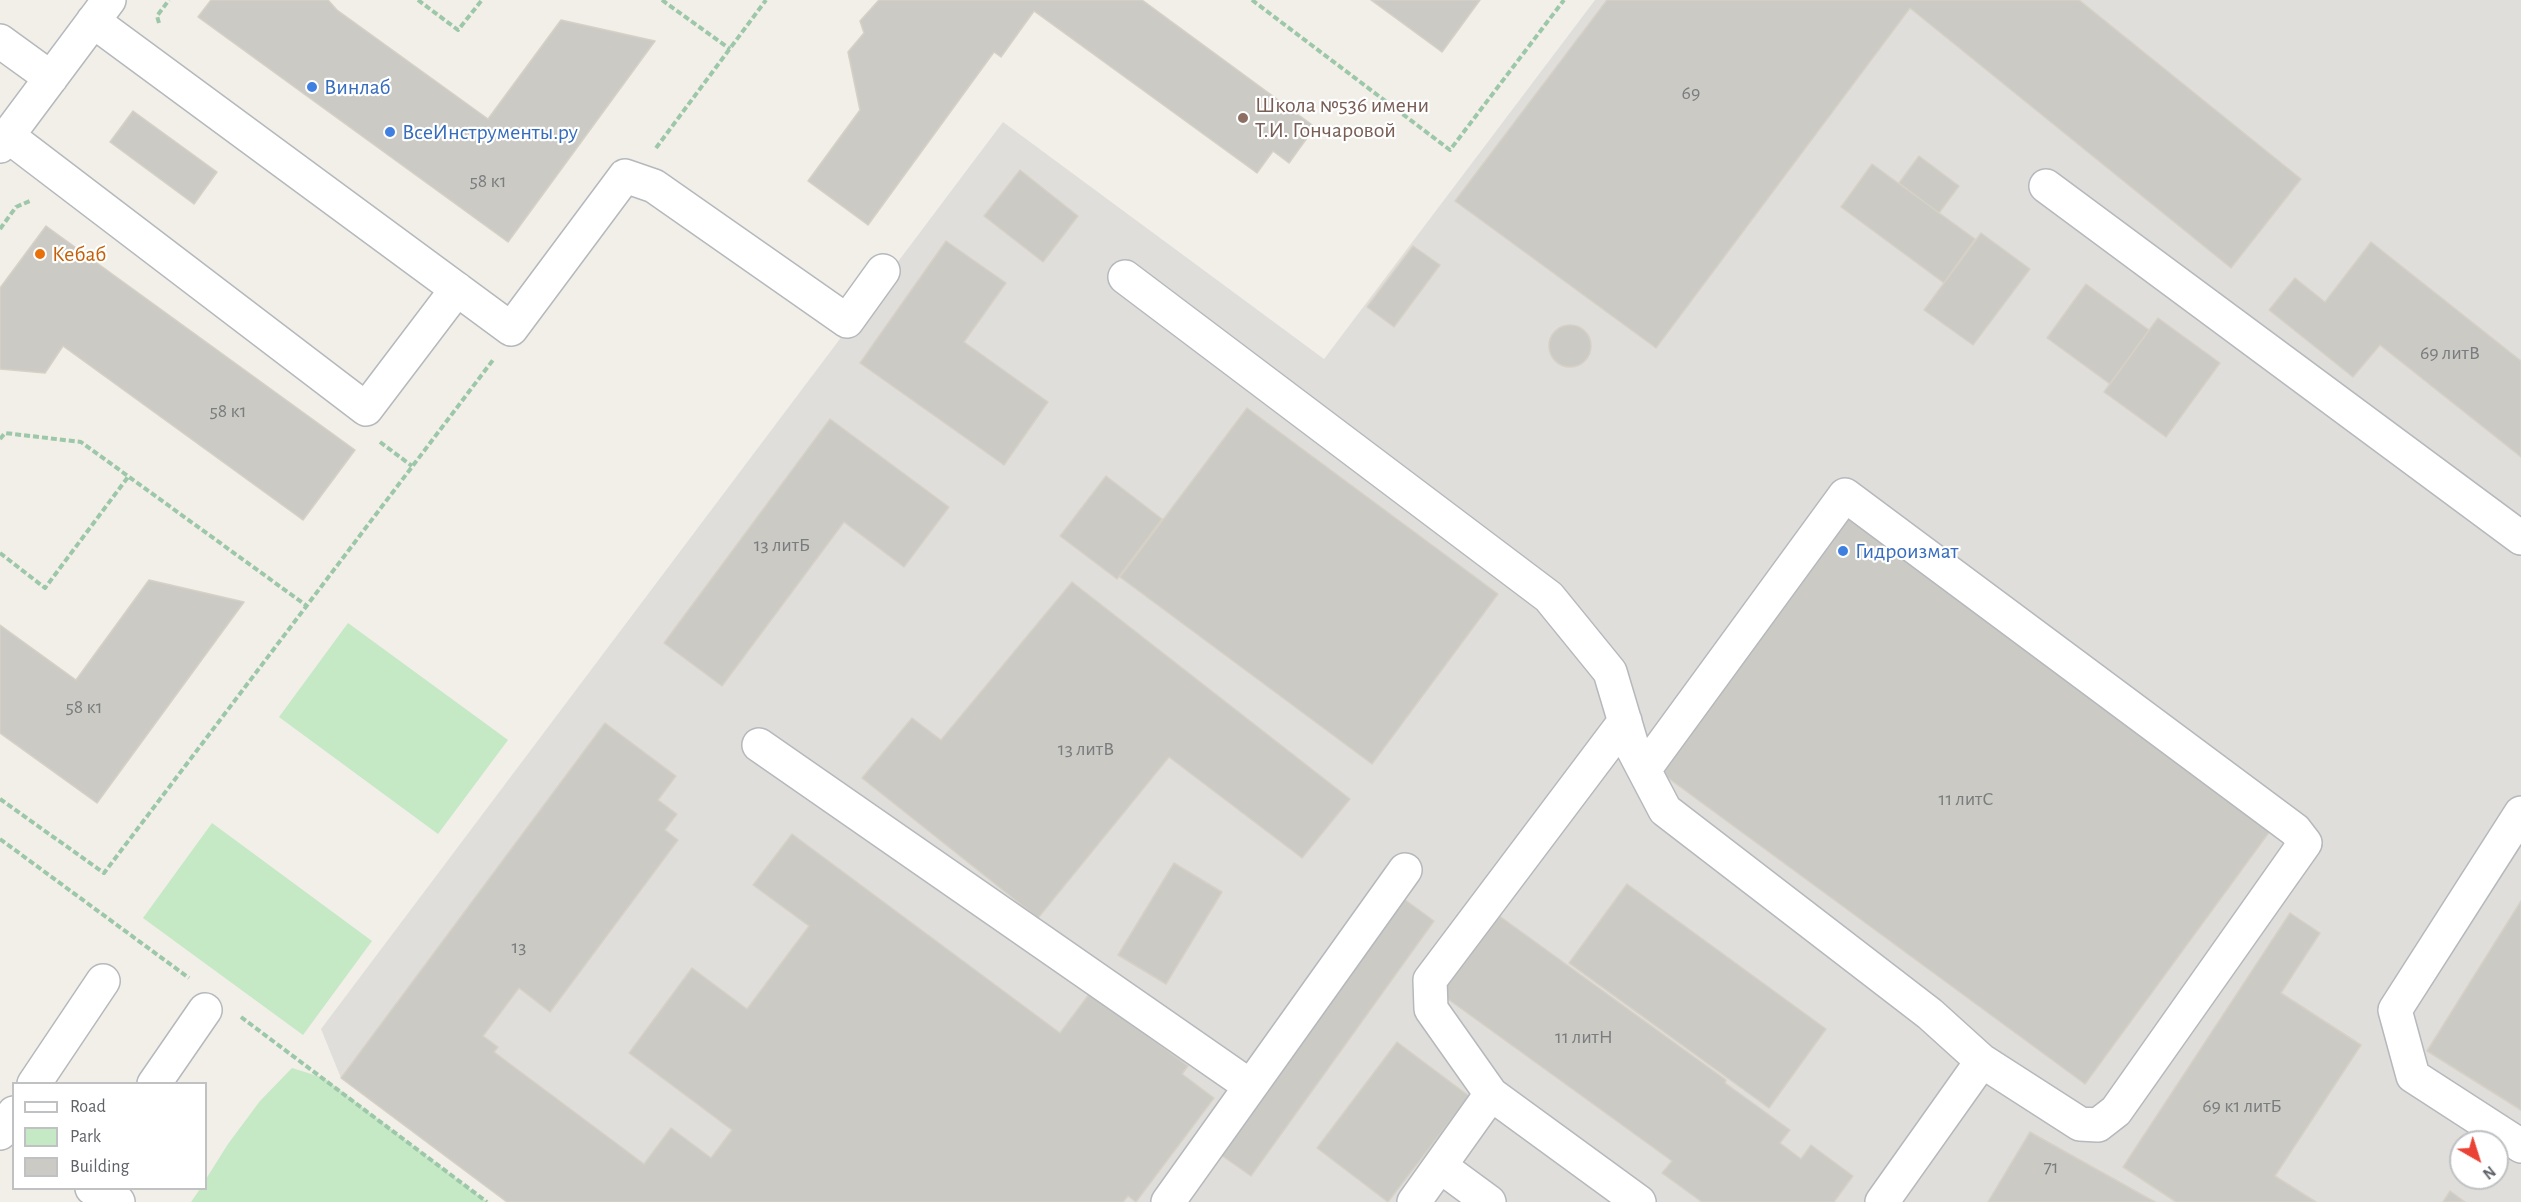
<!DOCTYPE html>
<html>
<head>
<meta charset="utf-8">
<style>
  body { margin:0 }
  #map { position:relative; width:2521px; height:1202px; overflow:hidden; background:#f1efe8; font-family:"Alegreya Sans",sans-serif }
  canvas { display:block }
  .legend { position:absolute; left:12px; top:1082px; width:195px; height:108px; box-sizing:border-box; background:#fff; border:2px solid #bfc1c3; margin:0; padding:8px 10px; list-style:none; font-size:18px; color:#5f6368 }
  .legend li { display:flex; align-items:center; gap:12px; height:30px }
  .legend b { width:30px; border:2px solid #bfc1c3 }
  .north { position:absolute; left:2449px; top:1130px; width:60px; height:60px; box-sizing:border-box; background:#fff; border:2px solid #bfc1c3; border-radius:50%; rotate:141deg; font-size:16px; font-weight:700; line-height:24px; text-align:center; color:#5f6368 }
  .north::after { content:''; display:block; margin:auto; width:21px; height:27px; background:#ea4335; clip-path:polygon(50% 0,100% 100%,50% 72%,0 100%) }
</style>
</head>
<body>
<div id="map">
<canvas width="2521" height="1202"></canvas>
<ul class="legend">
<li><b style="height:8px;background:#fff"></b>Road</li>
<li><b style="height:16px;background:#c5e8c5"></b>Park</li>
<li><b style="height:16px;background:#cccac5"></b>Building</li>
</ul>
<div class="north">N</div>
</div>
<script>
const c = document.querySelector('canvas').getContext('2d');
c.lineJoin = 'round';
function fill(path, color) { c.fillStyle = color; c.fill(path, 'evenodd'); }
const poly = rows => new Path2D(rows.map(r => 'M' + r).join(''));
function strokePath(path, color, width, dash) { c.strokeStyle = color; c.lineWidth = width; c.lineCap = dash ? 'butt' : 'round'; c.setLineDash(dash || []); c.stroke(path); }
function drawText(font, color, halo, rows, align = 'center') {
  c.font = font + ' "Alegreya Sans",sans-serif'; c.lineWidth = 4.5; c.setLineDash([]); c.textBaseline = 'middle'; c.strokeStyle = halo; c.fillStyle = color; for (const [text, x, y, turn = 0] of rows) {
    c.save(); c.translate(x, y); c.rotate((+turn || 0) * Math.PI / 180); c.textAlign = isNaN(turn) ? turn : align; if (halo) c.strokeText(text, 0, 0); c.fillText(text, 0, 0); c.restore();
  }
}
fill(poly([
  [1595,0,2521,0,2521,1202,507,1202,341,1078,321,1029,1003,122,1324,359],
  [2461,1142,2497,1142,2497,1178,2461,1178]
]), '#e0deda');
fill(poly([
  [348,623,508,740,438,834,279,717],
  [212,823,372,941,303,1035,143,918],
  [292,1068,324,1078,487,1202,191,1202,200,1189,206,1188,206,1179,228,1144,260,1101]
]), '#c5e8c5');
const building = poly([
  [211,0,328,0,337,10,488,119,561,20,655,41,508,242,198,17,211,0],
  [879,0,1142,0,1315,127,1289,163,1273,151,1257,173,1034,11,1001,57,994,52,868,225,808,181,860,110,848,52,864,33,860,21,879,0],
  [1371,0,1480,0,1442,52,1371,0],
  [1607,0,2079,0,2301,179,2231,268,1910,8,1656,348,1455,201,1607,0],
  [133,111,217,172,194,204,110,142,133,111],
  [1919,156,1959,186,1939,213,1899,183,1919,156],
  [1872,164,1975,239,1944,283,1841,207,1872,164],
  [1020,170,1078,216,1043,262,984,216,1020,170],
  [46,226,355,450,303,520,63,346,45,373,0,369,0,288,46,226],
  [1981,233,2030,269,1973,345,1924,310,1981,233],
  [946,241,1006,283,964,342,1048,402,1004,465,860,363,946,241],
  [2371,242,2521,361,2521,457,2380,345,2353,377,2269,310,2295,278,2325,302,2371,242],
  [1413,246,1440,265,1394,327,1367,307,1413,246],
  [2086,284,2149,330,2110,384,2047,338,2086,284],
  [2158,318,2220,363,2166,437,2104,392,2158,318],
  '1549 346a21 21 0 1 1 42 0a21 21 0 1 1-42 0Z',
  [1247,408,1498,594,1372,764,1120,577,1247,408],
  [830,419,949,507,904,567,844,522,722,686,664,643,830,419],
  [1106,476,1162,519,1117,579,1060,536,1106,476],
  [1848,516,2273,827,2085,1084,1660,772,1848,516],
  [149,580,244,602,97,803,0,733,0,625,76,680,149,580],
  [1072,582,1350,799,1302,858,1169,757,1038,918,862,778,912,718,941,740,1072,582],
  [605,723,676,776,658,800,677,814,665,830,678,840,550,1012,519,988,483,1036,498,1047,494,1052,644,1164,671,1128,711,1158,732,1130,629,1053,692,968,747,1009,809,926,753,885,792,834,1060,1033,1090,993,1188,1066,1182,1074,1214,1098,1136,1202,1128,1196,1123,1202,507,1202,341,1078,605,723],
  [1174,863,1222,892,1166,984,1118,955,1174,863],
  [1627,884,1826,1029,1769,1108,1569,963,1627,884],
  [1404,899,1434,921,1251,1176,1221,1155,1404,899],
  [2521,901,2521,1110,2427,1051,2521,901],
  [2290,913,2320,933,2281,993,2361,1045,2275,1176,2316,1202,2176,1202,2123,1167,2290,913],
  [1498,915,1726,1080,1725,1083,1790,1130,1780,1143,1801,1159,1811,1145,1853,1176,1834,1202,1702,1202,1662,1173,1672,1161,1441,994,1498,915],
  [1397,1042,1469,1096,1388,1202,1317,1148,1397,1042],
  [2030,1132,2155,1202,1988,1202,2030,1132],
  [2450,1191,2465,1202,2443,1202,2450,1191]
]);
fill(building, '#cccac5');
strokePath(building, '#d6d1c6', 1.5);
const minor = poly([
  [93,21,511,329,625,176,654,186,847,321,883,271],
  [0,41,51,78],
  [8,136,366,409,457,289],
  [0,146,109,0],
  [2046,186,2521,538],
  [1125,277,1549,597,1610,672,1633,749,1665,810,1930,1014,1982,1061,1882,1202],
  [1625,721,1430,980,1431,1009,1491,1094,1639,1202],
  [759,745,1250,1086],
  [1644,770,1845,495,2295,830,2305,843,2116,1111,2098,1125,2080,1124,1982,1061],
  [2521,813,2395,1010,2413,1076,2521,1146],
  [34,1084,103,981],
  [154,1084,205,1010],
  [0,1133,14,1113],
  [1440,1166,1489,1202],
  [92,1188,118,1202],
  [1168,1202,1405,870],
  [1414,1202,1491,1094]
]);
strokePath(minor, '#b5b8bc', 36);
strokePath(poly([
  [418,0,458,30,482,0],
  [662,0,730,49],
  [1252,0,1450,150,1564,0],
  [159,23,157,16,169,0],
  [656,148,766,0],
  [0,229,16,207,32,200],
  [0,439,5,433,81,442,307,606],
  [380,442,412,466],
  [0,553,45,588,128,477],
  [0,799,104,873,493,360],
  [0,839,189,978],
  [241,1017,487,1202]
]), '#9cc7a9', 4, [6, 3]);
strokePath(minor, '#fff', 33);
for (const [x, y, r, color] of [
  [312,87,6,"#3f7fe0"],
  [1243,118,6,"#8d6e63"],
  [390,132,6,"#3f7fe0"],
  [40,254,6,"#e8710a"],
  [1843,551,6,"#3f7fe0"]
]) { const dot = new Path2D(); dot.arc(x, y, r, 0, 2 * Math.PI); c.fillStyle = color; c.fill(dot); strokePath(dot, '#fff', 2); }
drawText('20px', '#7a7d7f', null, [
  ["69",1691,93],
  ["58 к1",488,181],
  ["69 литВ",2450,353],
  ["58 к1",228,411],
  ["13 литБ",782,545],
  ["58 к1",84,707],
  ["13 литВ",1086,749],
  ["11 литС",1966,799],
  ["13",519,947],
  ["11 литН",1584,1037],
  ["69 к1 литБ",2242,1106],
  ["71",2051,1167]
]);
drawText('22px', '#366cbe', '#fff', [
  ["Винлаб",324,87],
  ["ВсеИнструменты.ру",402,132],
  ["Гидроизмат",1855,551]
], 'left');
drawText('22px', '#785e54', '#fff', [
  ["Школа №536 имени",1255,105],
  ["Т.И. Гончаровой",1255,130]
], 'left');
drawText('22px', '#c56008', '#fff', [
  ["Кебаб",52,254]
], 'left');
</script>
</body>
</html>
